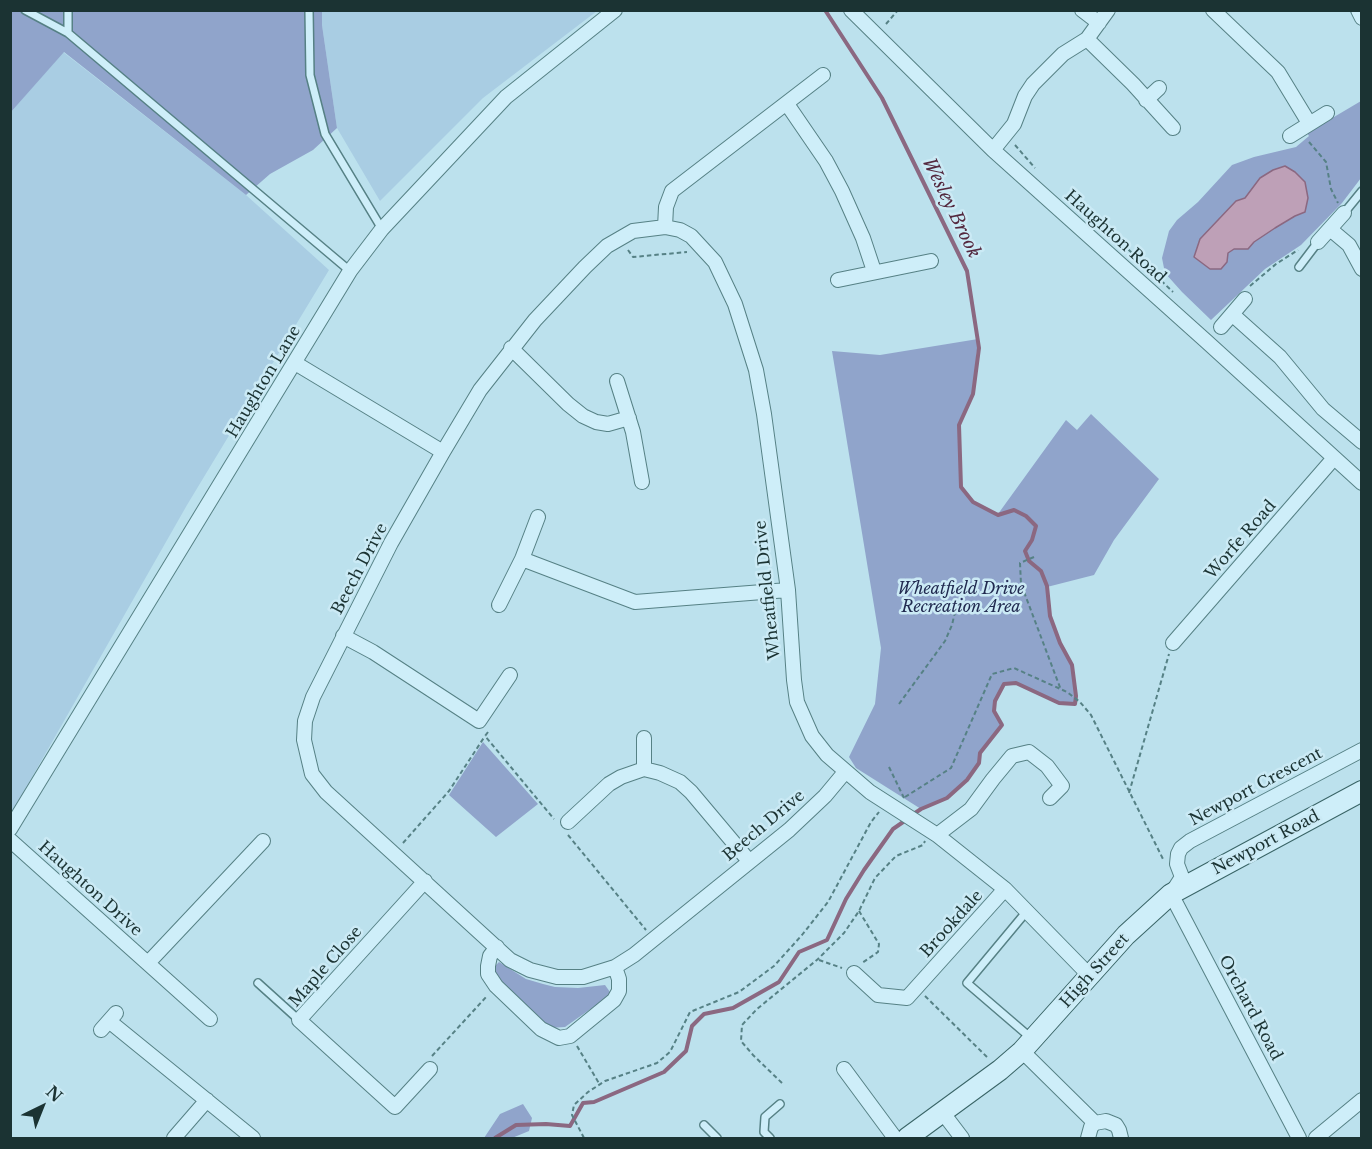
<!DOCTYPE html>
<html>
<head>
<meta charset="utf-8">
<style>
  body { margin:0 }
  #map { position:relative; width:1372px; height:1149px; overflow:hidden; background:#bce1ed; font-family:"Libre Baskerville",serif }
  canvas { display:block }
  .frame { position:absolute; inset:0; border:12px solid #1b3333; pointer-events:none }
  .north { position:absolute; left:12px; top:1077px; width:60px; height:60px; -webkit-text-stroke:4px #cbeaf5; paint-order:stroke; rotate:43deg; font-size:16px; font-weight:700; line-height:24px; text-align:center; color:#1b3333 }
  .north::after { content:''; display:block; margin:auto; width:21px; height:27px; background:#1b3333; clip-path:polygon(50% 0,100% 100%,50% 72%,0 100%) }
</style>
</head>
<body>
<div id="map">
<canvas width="1372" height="1149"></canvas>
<div class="frame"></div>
<div class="north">N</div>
</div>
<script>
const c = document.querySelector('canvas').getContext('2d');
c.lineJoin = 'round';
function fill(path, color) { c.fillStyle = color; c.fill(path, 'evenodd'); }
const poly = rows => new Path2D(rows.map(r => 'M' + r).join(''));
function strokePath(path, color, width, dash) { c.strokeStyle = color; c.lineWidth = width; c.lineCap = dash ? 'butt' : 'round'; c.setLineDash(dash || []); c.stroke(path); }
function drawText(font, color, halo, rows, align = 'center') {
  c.font = font + ' "Libre Baskerville",serif'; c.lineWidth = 5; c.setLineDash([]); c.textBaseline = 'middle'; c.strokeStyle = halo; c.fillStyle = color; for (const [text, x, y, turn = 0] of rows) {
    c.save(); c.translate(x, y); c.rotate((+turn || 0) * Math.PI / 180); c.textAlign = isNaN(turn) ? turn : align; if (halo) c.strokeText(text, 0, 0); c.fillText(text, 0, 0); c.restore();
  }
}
fill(poly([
  [322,11,597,11,483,98,380,201,337,128,322,25],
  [63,52,246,195,329,270,187,505,11,814,11,112]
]), '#a9cde3');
fill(poly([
  [11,11,322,11,322,25,337,128,313,150,270,174,246,195,64,52,11,112],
  [1361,101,1361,178,1342,203,1301,245,1265,269,1211,320,1182,292,1165,273,1162,258,1169,231,1177,220,1198,202,1232,165,1254,157,1296,147,1309,136,1307,133],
  [978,339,973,394,959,425,961,487,973,502,998,514,1066,420,1077,430,1091,414,1159,479,1114,540,1094,575,1047,587,1050,616,1060,643,1072,665,1076,696,1075,704,1059,703,1016,683,1004,685,995,701,994,711,1002,725,980,753,979,763,967,780,947,798,921,809,856,768,849,757,875,704,881,648,832,351,880,355],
  [483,742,538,804,496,837,449,795],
  [499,962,526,979,543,984,555,987,578,988,605,985,610,992,609,996,565,1027,549,1028,496,976,494,967],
  [523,1104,532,1118,529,1131,512,1138,484,1138,500,1114]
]), '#90a4cb');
const water = poly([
  [1285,166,1295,172,1305,182,1308,198,1305,212,1295,216,1275,228,1254,242,1248,249,1234,249,1228,253,1227,262,1221,269,1210,269,1194,257,1200,239,1236,201,1245,198,1260,178,1273,170,1285,166]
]);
fill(water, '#bea0b7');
strokePath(water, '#8b6881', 1.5);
strokePath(poly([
  [825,10,882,98,967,271,979,348,973,394,959,425,961,487,973,502,998,515,1014,510,1026,516,1036,526,1032,540,1025,551,1029,561,1041,571,1047,586,1050,616,1060,643,1072,665,1076,696,1075,704,1059,703,1016,683,1004,684,995,701,994,711,1002,725,980,753,979,763,967,780,947,798,921,809,912,815],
  [495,1138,516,1125,546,1124,570,1126,583,1103,594,1102,664,1072,686,1051,692,1026,704,1014,733,1008,779,982,799,952,827,940,846,899,864,870,893,829,906,820]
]), '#8b6881', 4);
const lane = poly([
  [25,10,68,33],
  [68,10,68,33,350,271],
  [309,10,310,75,325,134,382,229],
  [1344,213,1362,191],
  [1299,267,1318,242],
  [1027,911,967,983,1031,1038],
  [258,983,299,1020],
  [704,1125,717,1138],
  [770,1138,764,1132,765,1117,780,1104]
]);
const street = poly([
  [851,10,993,150,1206,341,1362,483],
  [1082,10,1099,23],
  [1213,10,1278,72,1309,123],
  [1358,10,1362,18],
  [1087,39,1133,84,1173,128],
  [1146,100,1159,88],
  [787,104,826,161,842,191,863,238,874,271],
  [1290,136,1327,113],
  [993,150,1014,124,1025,96,1033,84,1063,54,1087,39,1108,10],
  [665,227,666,207,672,191,823,75],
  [1330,229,1349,245,1362,269],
  [1318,242,1344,213],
  [838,280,931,261],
  [1233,315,1280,357,1323,409,1362,442],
  [1221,327,1245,299],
  [511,348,568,404,583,416,596,422,608,424,629,418],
  [295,363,443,452],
  [617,381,633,432,642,482],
  [522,559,635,602,788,590],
  [499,605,522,559,538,517],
  [343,636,373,652,479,721,510,675],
  [1173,643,1334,458],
  [644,769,644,738],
  [845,772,825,796,789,830,634,955,615,967,583,977,557,977,530,970,510,960,326,792,312,774,304,740,305,721,313,697,391,543,443,452,480,390,535,320,585,267,607,246,633,231,665,227,680,230,691,236,715,262,735,304,756,370,764,414,788,590,794,680,797,702,812,736,827,755,870,792,937,835,1005,889],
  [568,822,609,784,621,777,644,769,660,773,680,782,691,792,749,861],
  [10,829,350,271,382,229,506,97,615,10],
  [937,835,971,809,993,779,1012,756,1029,752,1047,766,1062,786,1050,798],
  [10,840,210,1019],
  [425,881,299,1020,395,1107,430,1069],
  [497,947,490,956,488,966,488,974,496,986,541,1029,559,1038,570,1036,614,1000,619,991,619,979,615,967],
  [148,963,263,841],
  [854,973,878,995,907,998,1005,889,1090,976],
  [109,1021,253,1138],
  [101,1030,116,1013],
  [1022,1051,1095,1123],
  [844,1069,895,1138],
  [943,1113,962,1138],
  [174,1138,207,1100],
  [1088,1138,1091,1127,1095,1123,1106,1121,1116,1125,1119,1130,1121,1138],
  [1299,1138,1171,894,1182,877,1177,864,1178,854,1181,848,1190,841,1362,750],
  [1316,1138,1362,1100]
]);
const secondary = poly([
  [907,1138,1000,1070,1022,1051,1126,935,1171,894,1362,791]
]);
strokePath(lane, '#568185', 10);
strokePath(street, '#568185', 16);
strokePath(secondary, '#396466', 22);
strokePath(poly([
  [886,24,898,10],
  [1309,142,1326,162,1331,189,1338,203],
  [1015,145,1035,168],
  [1066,196,1109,231,1173,292],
  [628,250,633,257,687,252],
  [1250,286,1276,264,1298,250],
  [1034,557,1020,563,1021,584,1061,690],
  [899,704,945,641,952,625,955,612],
  [488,732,485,736,554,819],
  [889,767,904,798],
  [1129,793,1169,654],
  [905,797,951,768,992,674,1014,668,1067,692,1080,702,1091,715,1163,859],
  [568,835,646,930],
  [403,843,449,791,485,736],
  [859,911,879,944,878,952,862,963],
  [819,960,842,968],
  [925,996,989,1059],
  [577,1046,600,1085],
  [432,1056,487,996],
  [782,1083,753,1055,741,1041,742,1025,757,1009,818,959,844,933,859,911,875,878,896,856,923,845,925,841],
  [584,1138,572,1115,574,1105,588,1092,605,1081,657,1063,670,1052,690,1012,739,992,774,966,802,935,828,902,871,822,879,812]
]), '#568185', 2, [4.5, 3]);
strokePath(lane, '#ceeef9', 7);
strokePath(street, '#ceeef9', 14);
strokePath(secondary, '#ceeef9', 20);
drawText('16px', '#1b3333', '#cbeaf5', [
  ["Haughton Road",1115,237,42],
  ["Haughton Lane",264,382,-59],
  ["Worfe Road",1241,540,-49],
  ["Beech Drive",360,569,-62],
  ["Wheatfield Drive",768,590,-96],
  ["Newport Crescent",1256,787,-28],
  ["Beech Drive",764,826,-40],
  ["Newport Road",1266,843,-28],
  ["Haughton Drive",90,889,42],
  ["Brookdale",952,924,-48],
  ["Maple Close",326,967,-49],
  ["High Street",1095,971,-48],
  ["Orchard Road",1250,1008,62]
]);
drawText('italic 16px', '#212a50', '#cbeaf5', [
  ["Wheatfield Drive",961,589],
  ["Recreation Area",961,607]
]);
drawText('italic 18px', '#54293f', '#cbeaf5', [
  ["Wesley Brook",951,208,64]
]);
</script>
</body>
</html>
